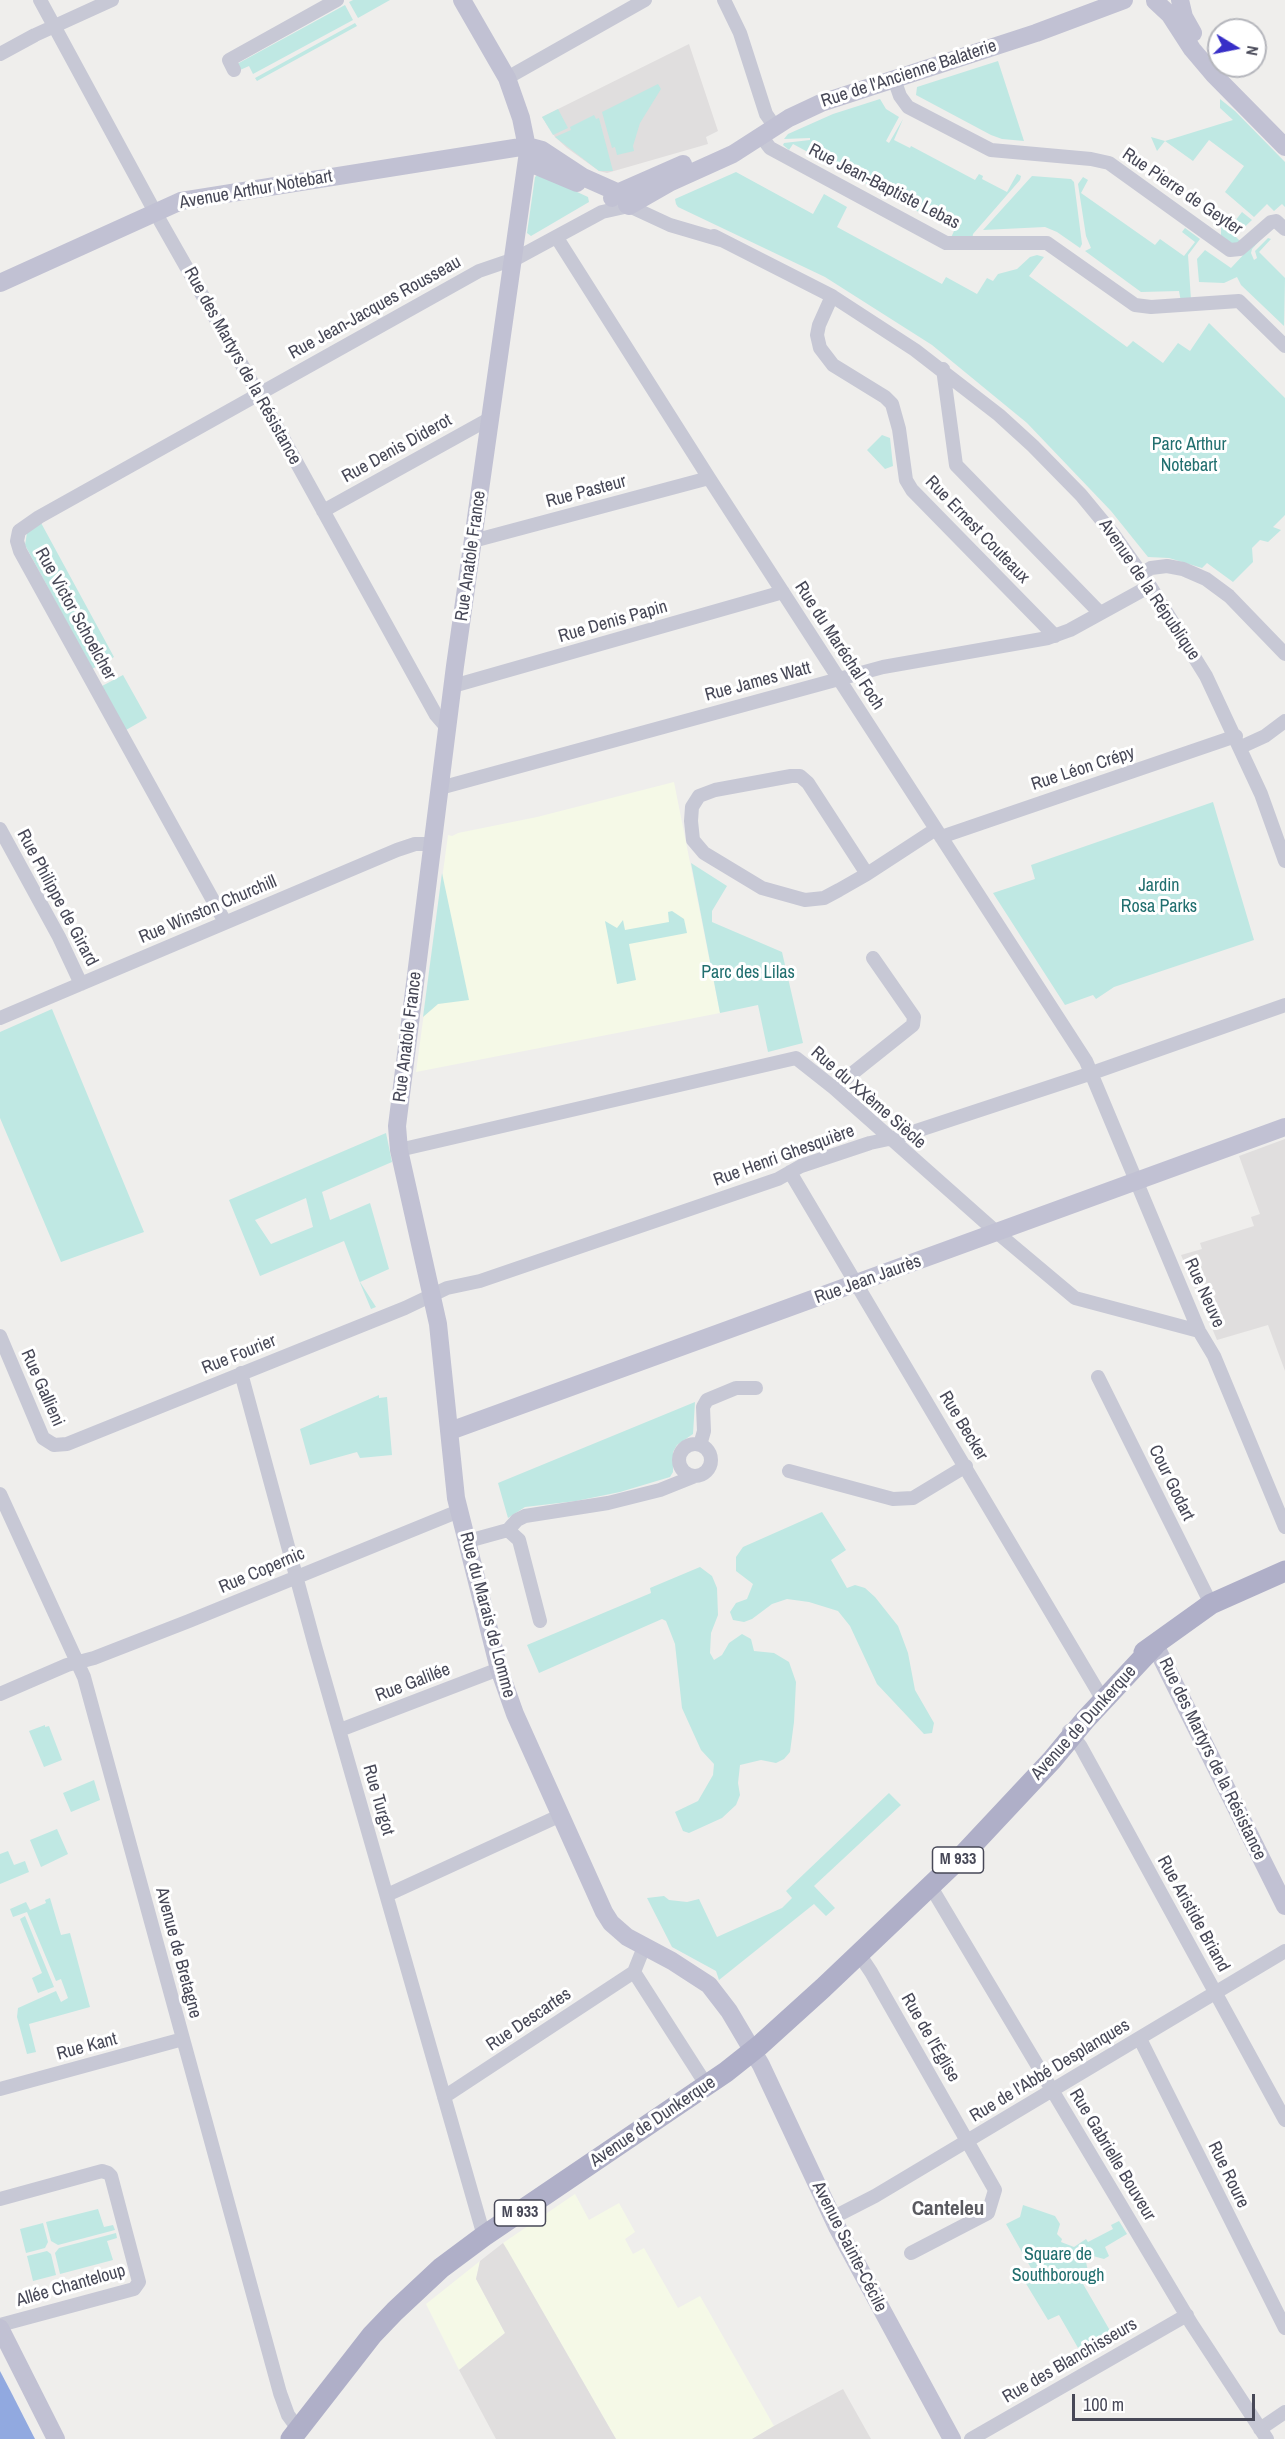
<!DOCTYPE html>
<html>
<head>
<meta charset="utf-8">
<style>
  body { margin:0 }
  #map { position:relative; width:1285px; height:2439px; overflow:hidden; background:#efeeec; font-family:"Archivo Narrow",sans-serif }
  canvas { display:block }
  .north { position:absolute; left:1207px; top:18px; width:60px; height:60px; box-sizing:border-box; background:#fff; border:2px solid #b5b6bc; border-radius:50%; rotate:100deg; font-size:16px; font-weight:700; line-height:24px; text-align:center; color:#474857 }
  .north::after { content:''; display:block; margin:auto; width:21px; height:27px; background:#372ec7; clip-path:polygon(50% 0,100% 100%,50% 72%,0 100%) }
  .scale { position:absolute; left:1072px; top:2394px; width:183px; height:27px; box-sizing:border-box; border:3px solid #474857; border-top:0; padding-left:8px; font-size:18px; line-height:21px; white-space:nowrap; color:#474857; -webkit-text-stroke:4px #fff; paint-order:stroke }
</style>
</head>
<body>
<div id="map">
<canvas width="1285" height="2439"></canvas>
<div class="north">N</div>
<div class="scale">100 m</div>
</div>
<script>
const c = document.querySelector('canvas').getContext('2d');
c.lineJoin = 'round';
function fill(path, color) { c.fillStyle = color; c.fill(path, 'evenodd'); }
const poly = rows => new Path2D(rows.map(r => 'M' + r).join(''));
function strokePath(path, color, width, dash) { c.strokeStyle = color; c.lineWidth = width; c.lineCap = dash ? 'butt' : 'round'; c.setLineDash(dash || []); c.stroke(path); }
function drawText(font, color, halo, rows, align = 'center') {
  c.font = font + ' "Archivo Narrow",sans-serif'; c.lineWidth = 6; c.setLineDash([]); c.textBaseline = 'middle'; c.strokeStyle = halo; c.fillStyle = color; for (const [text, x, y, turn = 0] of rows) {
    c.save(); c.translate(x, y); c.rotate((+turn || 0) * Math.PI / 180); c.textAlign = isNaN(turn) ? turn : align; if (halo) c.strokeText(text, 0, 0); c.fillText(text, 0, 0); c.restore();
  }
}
fill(poly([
  [674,782,720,1013,416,1072,448,835,452,836,458,833,537,817],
  [575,2194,589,2220,619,2203,635,2232,625,2239,633,2254,644,2248,678,2308,700,2296,774,2426,752,2439,616,2439,503,2243],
  [480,2261,476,2279,505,2333,459,2370,426,2304]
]), '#f5f9e7');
fill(poly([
  [689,44,718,131,706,137,708,144,607,173,599,171,567,148,555,137,542,117],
  [1285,1139,1285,1371,1268,1325,1217,1340,1181,1255,1202,1249,1200,1243,1254,1226,1251,1217,1260,1214,1239,1156],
  [503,2243,508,2251,616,2439,496,2439,459,2370,505,2333,476,2279,480,2261],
  [843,2389,871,2439,752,2439,774,2426]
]), '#e0dede');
fill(poly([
  [353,0,390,0,358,18,349,2],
  [345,5,353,20,253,74,249,66,240,70,237,64],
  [355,23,357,26,257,81,255,78],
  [998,61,1024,141,1002,139,991,135,916,95,917,87],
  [658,84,661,89,640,123,633,146,634,151,617,155,615,147,612,148,602,112],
  [880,99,886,109,899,117,886,141,889,143,903,119,894,140,910,148,911,146,975,180,979,174,983,176,982,179,1007,192,1017,174,1021,176,1020,180,973,234,972,240,950,240,954,231,793,144,789,150,783,145,784,143,810,140,810,138,784,139,788,134,833,114],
  [1220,99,1235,111,1285,162,1285,207,1282,204,1274,211,1267,204,1254,217,1225,192,1244,166,1209,140,1193,161,1165,141,1157,151,1151,137,1165,141,1233,120,1220,108],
  [558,109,568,128,553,135,542,117],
  [594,115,596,119,599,118,613,171,599,171,555,137,571,130,570,127],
  [736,172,813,214,824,194,847,207,837,227,942,284,946,277,977,294,987,278,993,281,998,274,1017,269,1030,257,1037,255,1044,257,1029,276,1127,347,1133,341,1163,363,1178,343,1190,351,1209,323,1285,398,1285,515,1273,527,1281,530,1268,542,1260,540,1252,548,1253,562,1233,582,1207,563,1202,568,1169,558,1148,557,1111,511,1027,423,932,345,825,277,678,207,676,204,675,199],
  [538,174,588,197,589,202,531,236,527,233,535,177],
  [1032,176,1071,179,1074,182,1082,244,1080,248,1057,232,1045,227,983,230],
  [1083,177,1088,180,1081,193,1155,245,1160,239,1184,256,1195,242,1182,232,1185,228,1200,239,1188,255,1191,300,1181,302,1179,291,1141,292,1085,251,1091,248,1086,236,1078,184],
  [1242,212,1252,220,1235,236,1242,243,1230,245,1221,236,1221,226,1228,230],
  [1262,235,1263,237,1252,249,1251,253,1254,260,1257,258,1255,251,1268,238,1271,239,1259,252,1285,278,1284,326,1241,285,1237,277,1224,283,1199,282,1197,259,1205,250,1231,268],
  [882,435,890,438,893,466,885,469,867,450],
  [40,521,114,657,92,669,25,545,27,533],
  [123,675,147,718,126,730,102,686],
  [1213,802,1254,940,1114,987,1096,999,1093,995,1065,1005,993,893,1035,879,1031,865],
  [691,863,727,886,712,911,712,922,782,952,803,1043,768,1052,758,1005,720,1013],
  [442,873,469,1000,438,1004,423,1017],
  [672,911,684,919,687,933,629,944,636,980,617,984,605,921,617,928,623,920,625,930,669,922,668,912],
  [52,1009,144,1232,61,1262,0,1118,0,1032],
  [386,1133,392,1162,322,1192,330,1220,370,1203,389,1269,360,1282,376,1307,371,1309,358,1278,344,1241,260,1276,229,1200],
  [306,1198,313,1227,271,1244,255,1220],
  [379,1395,379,1398,387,1397,392,1455,360,1458,357,1452,310,1465,300,1429],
  [695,1402,693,1434,677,1445,673,1452,673,1472,670,1477,620,1492,576,1501,525,1507,508,1518,498,1483],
  [822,1512,846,1550,831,1560,847,1588,855,1585,865,1588,875,1597,898,1626,908,1653,915,1690,934,1723,932,1733,924,1734,877,1684,850,1626,838,1611,809,1602,787,1599,772,1604,752,1619,744,1622,733,1620,730,1612,736,1603,747,1599,753,1584,736,1571,736,1557,743,1547],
  [700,1567,712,1576,717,1588,718,1615,711,1633,710,1653,714,1660,722,1655,729,1643,742,1634,751,1639,754,1651,774,1653,789,1662,796,1682,794,1722,790,1752,784,1759,776,1763,761,1760,740,1765,738,1783,740,1795,736,1805,722,1818,689,1833,683,1831,675,1812,698,1801,713,1775,714,1764,701,1750,682,1708,675,1644,666,1621,662,1619,539,1673,527,1645,651,1593,650,1588],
  [45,1725,45,1727,49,1726,62,1760,44,1767,29,1731],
  [94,1780,100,1800,71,1812,63,1793],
  [889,1793,901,1805,814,1886,835,1908,826,1916,814,1904,719,1980,716,1971,672,1947,647,1898,664,1896,669,1900,687,1902,699,1899,717,1937,782,1908,792,1898,786,1891],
  [57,1829,68,1854,41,1867,30,1840],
  [8,1851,14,1865,25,1861,29,1872,0,1884,0,1854],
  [50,1898,61,1935,70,1933,90,2007,29,2024,36,2052,27,2054,17,2017,18,2008,56,1991,61,2002,68,1998,61,1979,56,1981,27,1912,13,1917,10,1909,26,1902,30,1910,46,1903,45,1900],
  [25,1916,54,1987,38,1993,32,1978,42,1973,20,1919],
  [1023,2205,1055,2216,1060,2224,1057,2234,1062,2239,1061,2242,1074,2247,1086,2239,1088,2242,1113,2229,1111,2225,1119,2221,1127,2234,1105,2247,1109,2256,1104,2259,1093,2256,1089,2259,1086,2262,1088,2271,1079,2277,1116,2341,1085,2360,1059,2315,1048,2320,1025,2282,1035,2275,1006,2224,1020,2217],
  [98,2209,104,2227,113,2225,115,2230,58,2245,51,2241,46,2222],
  [43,2223,48,2242,45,2248,26,2253,20,2229],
  [116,2233,117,2238,107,2241,113,2260,60,2274,55,2253,59,2248],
  [47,2251,51,2254,56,2275,33,2281,27,2256]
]), '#bfe8e3');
fill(poly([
  [0,2371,11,2392,35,2439,0,2439]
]), '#91a9e0');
strokePath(poly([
  [40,0,155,212,267,409,436,715,448,729],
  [724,0,740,33,766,114,775,127],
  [0,54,35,35,112,0],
  [234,70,229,60,337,0],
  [507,78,645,0],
  [894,79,900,96,908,107,991,150,1091,159,1109,163,1230,250,1240,249,1271,222,1276,221,1285,229],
  [761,136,770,148,946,243,1047,243,1135,305,1151,307,1239,301,1285,346],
  [714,236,832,296,915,350,999,415,1033,446,1081,495,1114,535,1150,586,1206,676,1261,794,1285,861],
  [557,238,709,478,1086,1061,1199,1331,1214,1356,1285,1527],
  [832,296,819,325,817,335,820,348,833,365,885,397,892,404,899,429,906,480,912,490,1055,636],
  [943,369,956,465,1100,613],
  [323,511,489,419],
  [473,541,709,478],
  [1141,574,1151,568,1167,566,1183,569,1206,579,1229,596,1285,654],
  [453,686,783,592],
  [1241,747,1265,736,1285,721],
  [440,788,883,667,1048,638,1070,630,1150,586],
  [0,829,59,937,81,984],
  [941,837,1236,736],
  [867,874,808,783,800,776,791,776,715,790,699,796,692,807,691,821,693,840,704,853,762,888,805,900,824,898,839,890,867,874,936,829],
  [225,922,20,551,17,541,19,531,39,517,479,271,517,258,602,212,629,206,670,225,721,240],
  [0,1018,397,850,415,844,433,844],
  [834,1088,913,1025,914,1017,873,958],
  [399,1150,796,1058,834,1088,994,1230,1075,1298,1199,1331],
  [790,1172,1103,1700],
  [0,1336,43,1438,54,1445,67,1444,405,1308,447,1288,480,1281,778,1179,801,1166,870,1143,898,1137,1092,1073,1285,1005],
  [241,1373,315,1646,484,2236],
  [1098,1377,1211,1604],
  '679 1460a16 16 0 1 1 32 0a16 16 0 1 1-32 0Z',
  [700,1445,704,1431,703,1407,707,1400,736,1388,756,1388],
  [789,1471,893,1499,913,1498,966,1466],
  [0,1494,84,1677,280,2393,288,2415,299,2430],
  [508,1530,519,1540,540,1621],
  [468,1541,508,1530,517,1520,525,1516,608,1503,660,1490,695,1476],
  [0,1694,67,1665,94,1658,189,1621,459,1511],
  [340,1730,499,1669],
  [1069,1731,1081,1747,1103,1787,1285,2120],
  [931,1887,1191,2323,1267,2439],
  [387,1895,559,1816],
  [859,1954,871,1972,995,2190,988,2213,911,2253],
  [634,1972,707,2086],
  [634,1972,644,1947],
  [1140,2039,1285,2328],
  [0,2089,183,2039],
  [444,2097,634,1972],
  [0,2199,102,2171,108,2173,111,2176,139,2282,134,2289,0,2325],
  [832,2218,875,2196,1285,1951],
  [1260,2429,1285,2412],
  [971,2439,1187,2315]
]), '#c7c8d5', 14);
strokePath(poly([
  [462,0,507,78,521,118,528,152,455,666,397,1126,399,1150,438,1324,456,1498,499,1669,515,1714,604,1912,611,1923,627,1937,672,1961,709,1985,729,2011,761,2065,837,2227,952,2439],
  [1180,0,1184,17,1193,33],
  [1155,1,1170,15,1192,49,1214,75,1285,147],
  [527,162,577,183],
  [612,198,617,193,683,164],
  [627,205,629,206,671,182,733,154,789,118,821,103,1036,33,1124,0],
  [0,283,181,201,527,146,542,150,583,177,637,201],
  [450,1431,1285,1127],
  [1155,1645,1285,1906],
  [0,2328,56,2439]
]), '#c1c1d3', 18);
strokePath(poly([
  [1144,1652,1211,1604,1285,1571],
  [291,2439,372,2335,395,2311,441,2268,484,2236,726,2072,760,2045,823,1988,963,1855,1052,1760,1085,1720,1155,1645]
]), '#afafc8', 21);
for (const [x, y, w] of [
  [958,1860,51],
  [520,2213,51]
]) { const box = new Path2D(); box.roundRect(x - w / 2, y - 13, w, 26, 4.5); c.fillStyle = '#fff'; c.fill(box); strokePath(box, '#474857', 1.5); }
drawText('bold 16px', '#474857', null, [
  ["M 933",958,1860],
  ["M 933",520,2213]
]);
drawText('18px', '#474857', '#fff', [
  ["Rue de l'Ancienne Balaterie",909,74,-18],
  ["Rue Jean-Baptiste Lebas",884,187,27],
  ["Avenue Arthur Notebart",256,190,-10],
  ["Rue Pierre de Geyter",1182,192,34],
  ["Rue Jean-Jacques Rousseau",375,308,-29],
  ["Rue des Martyrs de la Résistance",242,366,61],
  ["Rue Denis Diderot",397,449,-29],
  ["Rue Pasteur",586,492,-15],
  ["Rue Ernest Couteaux",977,530,46],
  ["Rue Anatole France",471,556,-82],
  ["Avenue de la République",1149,590,56],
  ["Rue Victor Schoelcher",75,614,61],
  ["Rue Denis Papin",613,622,-16],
  ["Rue du Maréchal Foch",839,646,57],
  ["Rue James Watt",758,682,-15],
  ["Rue Léon Crépy",1083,769,-18],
  ["Rue Philippe de Girard",57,898,62],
  ["Rue Winston Churchill",208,910,-23],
  ["Rue Anatole France",408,1037,-83],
  ["Rue du XXème Siècle",868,1098,41],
  ["Rue Henri Ghesquière",784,1156,-20],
  ["Rue Jean Jaurès",868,1280,-20],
  ["Rue Neuve",1204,1293,66],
  ["Rue Fourier",239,1355,-22],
  ["Rue Gallieni",42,1388,66],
  ["Rue Becker",963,1426,59],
  ["Cour Godart",1171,1483,64],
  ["Rue Copernic",262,1571,-23],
  ["Rue du Marais de Lomme",487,1615,75],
  ["Rue Galilée",413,1683,-21],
  ["Avenue de Dunkerque",1084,1723,-48],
  ["Rue des Martyrs de la Résistance",1212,1759,64],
  ["Rue Turgot",378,1800,74],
  ["Rue Aristide Briand",1193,1914,61],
  ["Avenue de Bretagne",178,1953,75],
  ["Rue Descartes",529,2020,-34],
  ["Rue de l'Église",930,2038,60],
  ["Rue Kant",87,2047,-15],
  ["Rue de l'Abbé Desplanques",1050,2071,-31],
  ["Avenue de Dunkerque",653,2122,-34],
  ["Rue Gabrielle Bouveur",1112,2155,59],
  ["Rue Roure",1228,2175,64],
  ["Avenue Sainte-Cécile",849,2247,63],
  ["Allée Chanteloup",71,2286,-16],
  ["Rue des Blanchisseurs",1070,2361,-30]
]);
drawText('18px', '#216f6f', '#fff', [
  ["Parc Arthur",1189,445],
  ["Notebart",1189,466],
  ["Jardin",1159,886],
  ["Rosa Parks",1159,907],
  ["Parc des Lilas",748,973],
  ["Square de",1058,2255],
  ["Southborough",1058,2276]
]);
drawText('bold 21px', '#5a5a60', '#fff', [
  ["Canteleu",948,2209]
]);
</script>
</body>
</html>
